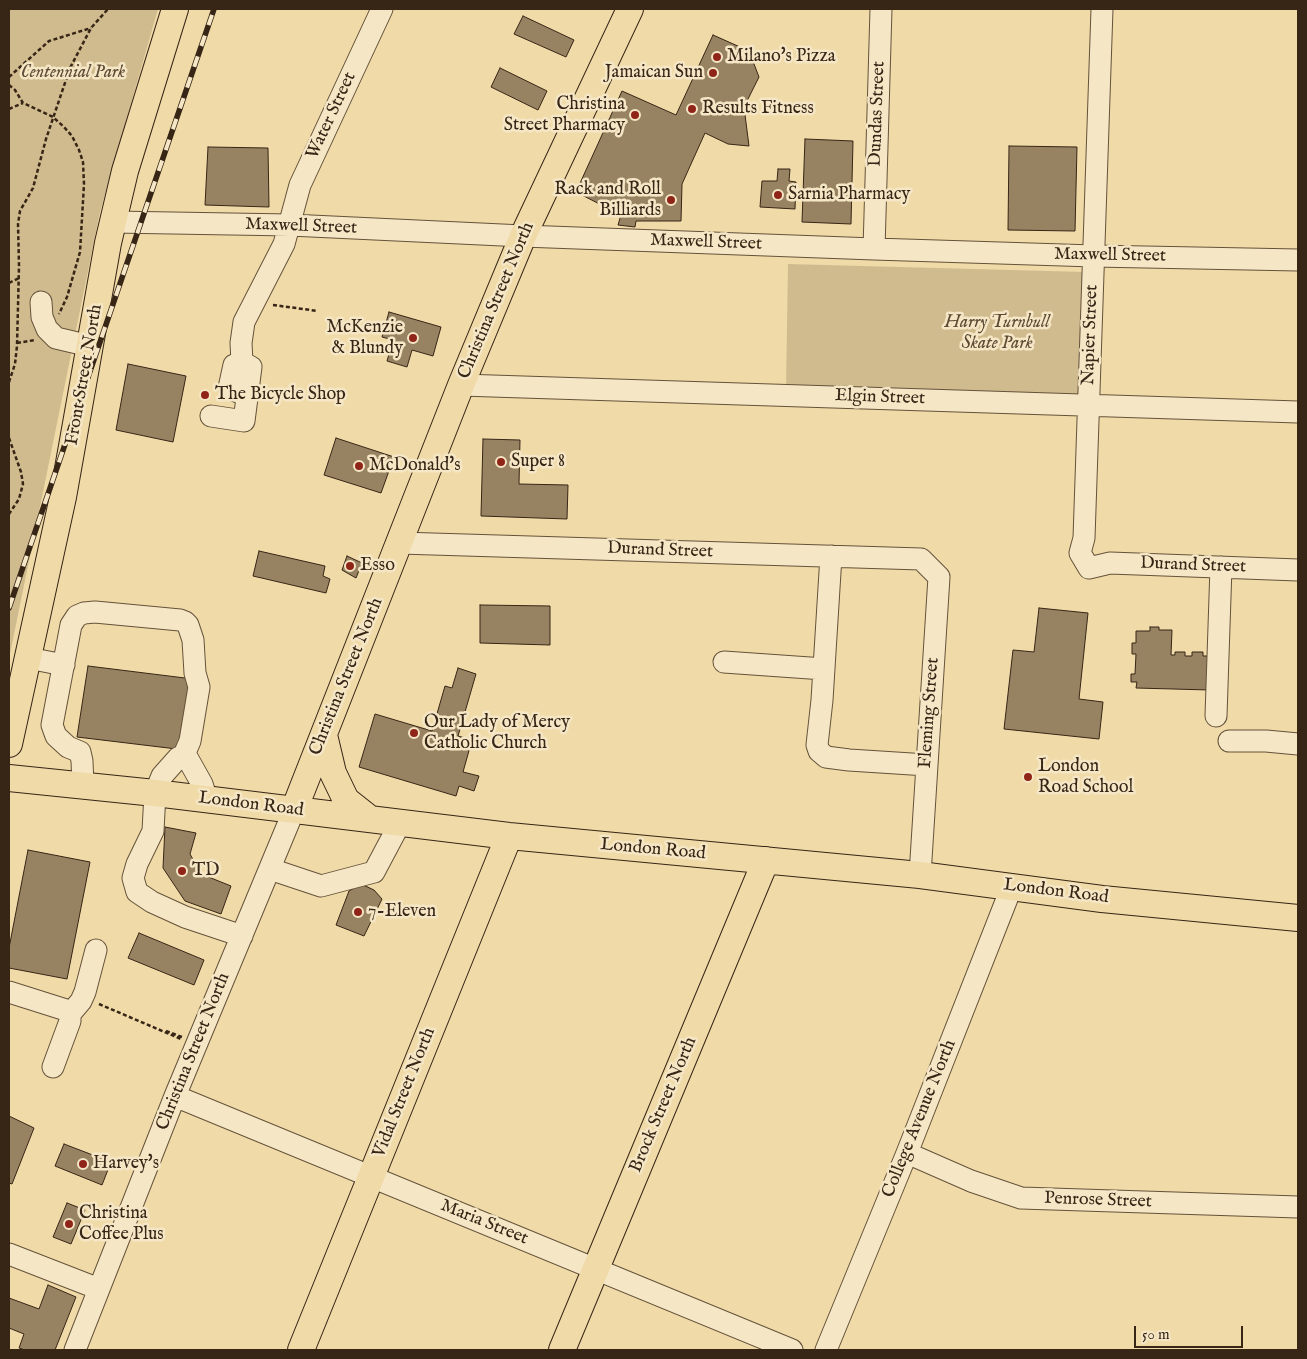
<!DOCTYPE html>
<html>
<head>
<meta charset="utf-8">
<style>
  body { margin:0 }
  #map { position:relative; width:1307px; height:1359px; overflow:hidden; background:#efdaa8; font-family:"IM FELL English",serif }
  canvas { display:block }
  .frame { position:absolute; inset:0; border:10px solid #372516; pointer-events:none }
  .scale { position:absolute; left:1134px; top:1326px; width:109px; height:22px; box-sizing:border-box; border:2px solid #372516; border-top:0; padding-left:6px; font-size:15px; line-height:18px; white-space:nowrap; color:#372516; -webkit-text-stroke:4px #f5e7c6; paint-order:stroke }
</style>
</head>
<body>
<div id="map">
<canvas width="1307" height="1359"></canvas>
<div class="frame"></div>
<div class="scale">50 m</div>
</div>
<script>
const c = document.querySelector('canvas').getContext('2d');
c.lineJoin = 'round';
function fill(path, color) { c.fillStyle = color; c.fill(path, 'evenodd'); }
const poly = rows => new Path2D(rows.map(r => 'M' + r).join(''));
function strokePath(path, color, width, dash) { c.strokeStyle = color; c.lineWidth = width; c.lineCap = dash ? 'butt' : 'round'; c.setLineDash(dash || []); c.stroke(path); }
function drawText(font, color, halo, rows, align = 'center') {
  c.font = font + ' "IM FELL English",serif'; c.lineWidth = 5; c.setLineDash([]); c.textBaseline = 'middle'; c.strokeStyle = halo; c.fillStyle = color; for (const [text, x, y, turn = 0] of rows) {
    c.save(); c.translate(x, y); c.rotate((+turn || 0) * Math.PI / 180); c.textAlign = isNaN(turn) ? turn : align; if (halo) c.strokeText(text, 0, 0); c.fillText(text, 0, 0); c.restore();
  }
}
fill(poly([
  [9,9,158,9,100,212,9,659],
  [788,264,1085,272,1081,400,786,389]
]), '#d0bb8f');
const building = poly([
  [523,16,574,40,566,57,514,34,523,16],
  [713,35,749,51,759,77,744,107,749,146,728,144,705,133,682,184,681,221,636,221,635,227,618,225,621,215,576,192,622,91,676,115,713,35],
  [500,68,547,91,538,110,491,87,500,68],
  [805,139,853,141,851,224,802,222,805,139],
  [1009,146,1077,147,1075,231,1008,230,1009,146],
  [208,147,268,148,269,207,205,205,208,147],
  [778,169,790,169,789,181,796,182,795,209,760,207,762,181,777,181,778,169],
  [389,312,441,327,433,356,412,350,407,367,387,361,393,340,382,337,389,312],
  [128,364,186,376,173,442,116,430,128,364],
  [336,438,394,457,381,493,324,475,336,438],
  [483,439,520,440,519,484,568,485,567,519,481,516,483,439],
  [259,551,325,566,323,576,330,579,326,593,253,576,259,551],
  [347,556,362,563,356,578,342,570,347,556],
  [480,605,550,606,550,645,480,643,480,605],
  [1039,608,1088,613,1079,699,1103,702,1099,739,1004,729,1013,650,1034,652,1039,608],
  [1150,627,1159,627,1159,630,1172,630,1171,655,1175,655,1175,652,1185,652,1185,656,1192,656,1192,652,1203,652,1203,656,1211,656,1210,690,1136,688,1137,682,1131,682,1131,674,1135,674,1136,654,1132,654,1132,643,1136,643,1136,631,1150,631,1150,627],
  [88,666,193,679,185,750,77,737,88,666],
  [458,668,476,674,458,736,472,740,463,772,479,776,474,791,459,786,456,796,359,767,375,714,432,731,445,686,452,688,458,668],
  [165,827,196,833,190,854,201,874,231,886,221,914,185,901,163,868,165,827],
  [28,850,90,862,67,979,9,968,9,948,28,850],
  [361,884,374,890,382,899,364,936,336,925,349,891,361,884],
  [139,933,204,960,194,985,128,958,139,933],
  [9,1116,34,1128,12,1184,9,1183,9,1116],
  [64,1144,111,1162,102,1185,55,1166,64,1144],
  [67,1203,85,1210,71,1244,53,1237,67,1203],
  [48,1285,76,1297,55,1350,25,1350,19,1348,24,1334,9,1328,9,1298,39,1309,48,1285]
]);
fill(building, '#978362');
strokePath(building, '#372516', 1);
const minor = poly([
  [1102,9,1084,538,1080,553,1089,568,1110,563,1298,570],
  [113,222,290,225,523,236,874,249,1094,256,1298,260],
  [874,249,881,9],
  [41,302,42,317,47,329,56,338,90,346],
  [242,362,234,365,229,388,247,396],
  [461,385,1298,412],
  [211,416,244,421,251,367,242,362,241,343,244,322,284,244,300,185,382,9],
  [400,543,921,559,939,577,920,875],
  [831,556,822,700,817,745,819,751,826,757,849,760,927,765],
  [28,658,64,665],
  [724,662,824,669],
  [1216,716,1221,567],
  [1229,741,1266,741,1298,744],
  [83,786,82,761,80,752,68,747,56,736,52,725,71,625,77,616,84,613,95,612,180,620,185,622,188,625,193,640,195,673,199,687,190,741,184,755],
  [207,800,202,784,188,759,184,755,178,758,162,776,155,793,153,831,137,864,133,878,137,892,152,902,185,917,242,936],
  [270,869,321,886,374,872,400,823],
  [9,992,66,1010,70,1014,70,1021,53,1067],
  [70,1014,81,1001,85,992,96,950],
  [175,1096,792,1350],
  [907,1153,971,1181,1021,1198,1298,1207],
  [9,1254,99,1289],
  [75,1350,175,1096,294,810],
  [826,1350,907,1153,1012,886]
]);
const major = poly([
  [324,735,333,773,346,800,370,819],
  [9,744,63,497,108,243,125,171,175,9],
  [9,778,155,793,509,836,920,875,1102,899,1298,918],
  [294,810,461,385,523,236,630,9],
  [301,1350,509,836],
  [562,1350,766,860]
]);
strokePath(minor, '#65523a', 23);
strokePath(major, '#372516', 28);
strokePath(poly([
  [9,77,49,41,91,28],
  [9,85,15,90,23,103,53,117,64,127,72,136,79,150,83,162,84,184,80,252,67,297,59,314],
  [9,109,23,103],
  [9,283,19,278],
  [273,305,318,311],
  [17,343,35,340],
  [9,382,15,364,17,346,19,266,18,224,20,211,33,188,46,139,70,68,91,28,108,9],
  [9,438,21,472,23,484,19,499,9,514],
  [99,1004,181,1039],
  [166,1031,182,1037]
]), '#372516', 2.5, [4, 2.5]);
strokePath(minor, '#f5e7c6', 21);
strokePath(major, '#efdaa8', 26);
const rail = poly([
  [9,608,214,9]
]);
strokePath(rail, '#372516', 5.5);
strokePath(rail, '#f5e7c6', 4, [11]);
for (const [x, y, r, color] of [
  [717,57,5,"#8f2418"],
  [713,73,5,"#8f2418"],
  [692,109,5,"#8f2418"],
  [635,115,5,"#8f2418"],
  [778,195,5,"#8f2418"],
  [671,200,5,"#8f2418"],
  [413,338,5,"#8f2418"],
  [205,395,5,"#8f2418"],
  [501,462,5,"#8f2418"],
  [359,466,5,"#8f2418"],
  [350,566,5,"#8f2418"],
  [414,733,5,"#8f2418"],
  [1028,777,5,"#8f2418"],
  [182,871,5,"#8f2418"],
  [358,912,5,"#8f2418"],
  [83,1164,5,"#8f2418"],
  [69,1224,5,"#8f2418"]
]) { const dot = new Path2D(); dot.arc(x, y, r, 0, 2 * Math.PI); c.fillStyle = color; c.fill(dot); strokePath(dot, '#f5e7c6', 2); }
drawText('18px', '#372516', '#f5e7c6', [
  ["Milano's Pizza",727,57],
  ["Jamaican Sun",703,73,"right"],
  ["Christina",625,105,"right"],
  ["Street Pharmacy",625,126,"right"],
  ["Results Fitness",702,109],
  ["Rack and Roll",661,190,"right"],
  ["Billiards",661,211,"right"],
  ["Sarnia Pharmacy",788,195],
  ["McKenzie",403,328,"right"],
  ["& Blundy",403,349,"right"],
  ["The Bicycle Shop",215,395],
  ["Super 8",511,462],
  ["McDonald's",369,466],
  ["Esso",360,566],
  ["Our Lady of Mercy",424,723],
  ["Catholic Church",424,744],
  ["London",1038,767],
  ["Road School",1038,788],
  ["TD",192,871],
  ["7-Eleven",368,912],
  ["Harvey's",93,1164],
  ["Christina",79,1214],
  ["Coffee Plus",79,1235]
], 'left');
drawText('italic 18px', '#5d4a34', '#f5e7c6', [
  ["Centennial Park",73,73],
  ["Harry Turnbull",997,323],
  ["Skate Park",997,344]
]);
drawText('18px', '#372516', '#f5e7c6', [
  ["Dundas Street",878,114,-88],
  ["Water Street",332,116,-65],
  ["Maxwell Street",301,227,2],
  ["Maxwell Street",706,243,2],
  ["Maxwell Street",1110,256,1],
  ["Christina Street North",497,301,-67],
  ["Napier Street",1091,335,-88],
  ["Front Street North",85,375,-80],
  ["Elgin Street",880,398,2],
  ["Durand Street",660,551,2],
  ["Durand Street",1193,566,2],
  ["Christina Street North",347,677,-68],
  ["Fleming Street",930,713,-86],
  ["London Road",251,805,7],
  ["London Road",653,850,5],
  ["London Road",1056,892,7],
  ["Christina Street North",194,1052,-68],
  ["Vidal Street North",405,1093,-68],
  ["Brock Street North",664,1105,-67],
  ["College Avenue North",920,1119,-68],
  ["Penrose Street",1098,1201,2],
  ["Maria Street",484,1223,22]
]);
</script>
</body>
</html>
